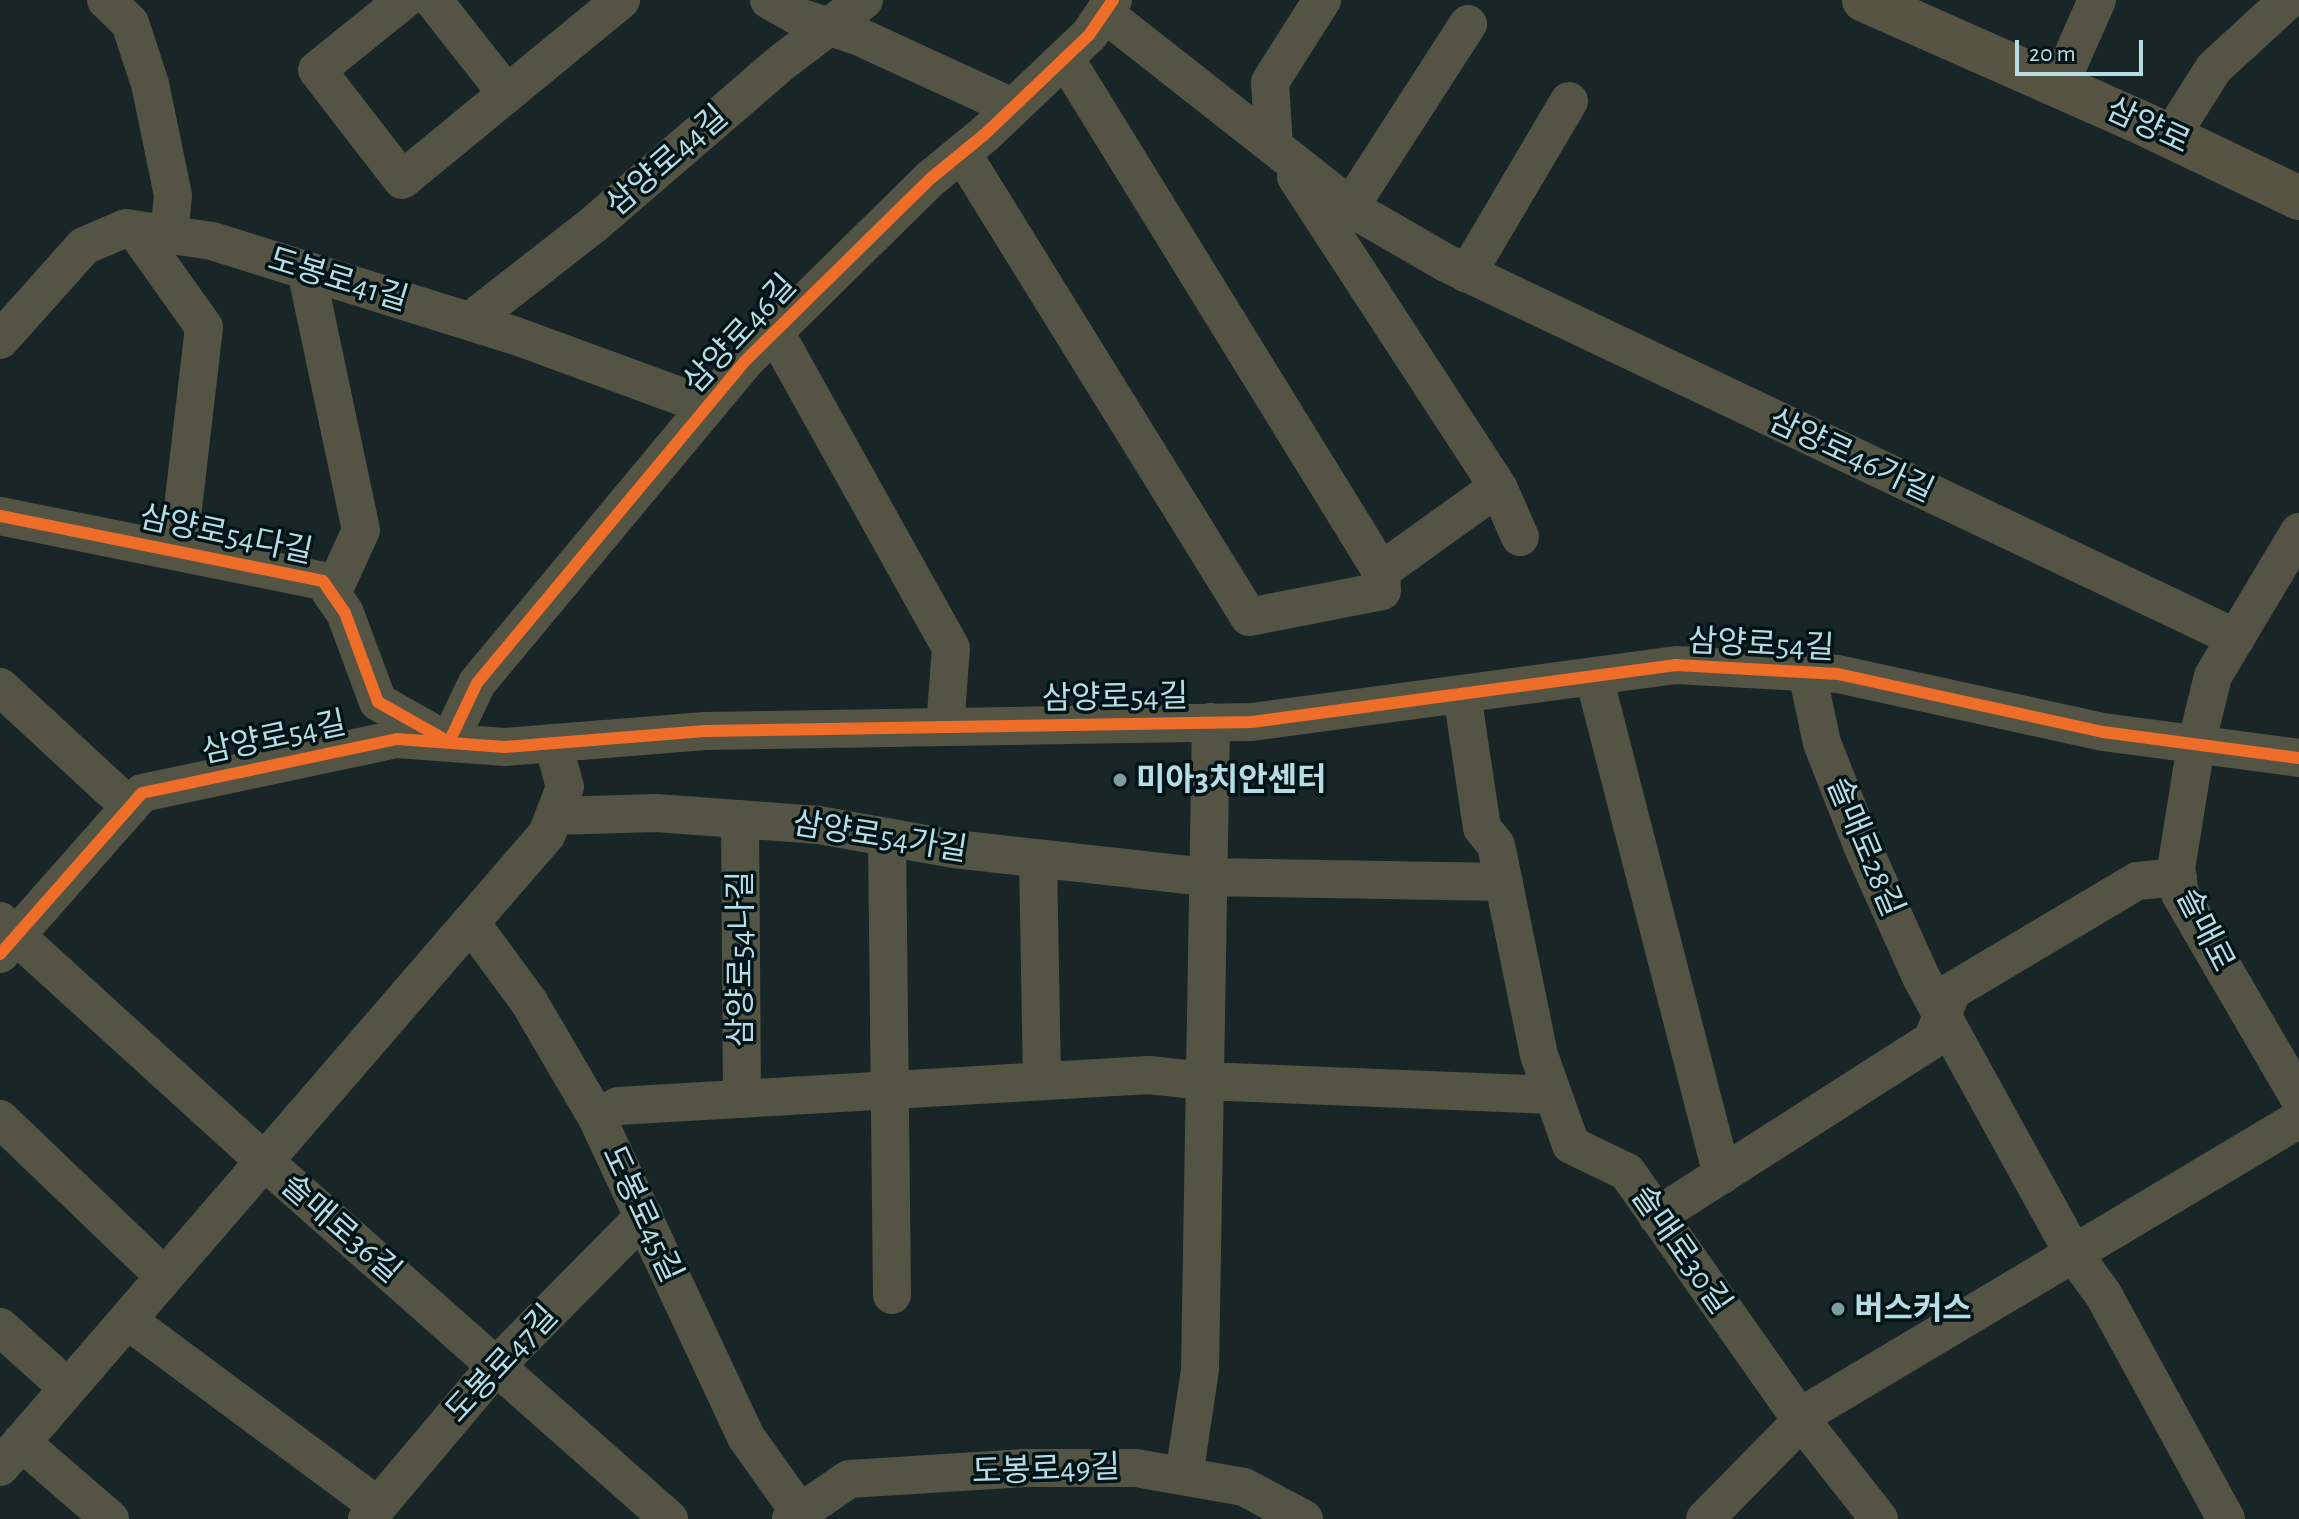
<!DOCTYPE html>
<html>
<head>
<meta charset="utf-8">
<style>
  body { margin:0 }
  #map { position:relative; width:2299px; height:1519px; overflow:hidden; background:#182628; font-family:"Alegreya Sans",sans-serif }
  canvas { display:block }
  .scale { position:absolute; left:2015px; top:40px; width:128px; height:36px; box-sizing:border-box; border:4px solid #b6dde3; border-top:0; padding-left:10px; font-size:24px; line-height:28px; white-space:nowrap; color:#b6dde3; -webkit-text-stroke:6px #001417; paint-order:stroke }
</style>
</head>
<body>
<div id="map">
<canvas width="2299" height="1519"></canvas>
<div class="scale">20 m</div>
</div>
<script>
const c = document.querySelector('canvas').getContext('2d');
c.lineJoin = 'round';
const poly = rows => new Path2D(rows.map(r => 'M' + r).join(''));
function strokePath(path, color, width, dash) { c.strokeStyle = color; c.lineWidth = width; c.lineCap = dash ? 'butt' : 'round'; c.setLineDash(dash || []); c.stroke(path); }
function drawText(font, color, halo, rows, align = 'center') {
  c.font = font + ' "Alegreya Sans","Noto Sans KR",sans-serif'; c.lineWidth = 7; c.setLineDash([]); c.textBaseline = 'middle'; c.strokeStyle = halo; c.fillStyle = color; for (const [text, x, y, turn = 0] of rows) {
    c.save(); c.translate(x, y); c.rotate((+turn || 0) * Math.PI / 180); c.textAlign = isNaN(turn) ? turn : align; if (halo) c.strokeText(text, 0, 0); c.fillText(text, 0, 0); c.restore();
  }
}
strokePath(poly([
  [106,0,130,23,150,84,173,195,169,234],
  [404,0,317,70,402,180,621,0],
  [433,0,507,94],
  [769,0,799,17,860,37,1012,107],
  [1104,13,1356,211,1446,263,2236,638],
  [2059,86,2097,0],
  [2171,136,2214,68,2288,0],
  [1274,147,1270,82,1322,0],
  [962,153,1249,617,1382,591,1381,571,1065,58],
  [1296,177,1498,487,1520,537],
  [1350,207,1468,24],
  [135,230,204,327,178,551],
  [306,270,361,530,332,594],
  [1467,274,1569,101],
  [470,321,593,225,781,63,864,0],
  [775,332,951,648,945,727],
  [0,340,84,246,126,228,212,241,516,336,707,406],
  [0,516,323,581,345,613,378,702,449,742,477,683,745,361,930,179,985,134,1089,35,1113,0],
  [2299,532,2213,676,2196,745,2176,869,2180,894,2299,1098],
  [1381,571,1498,487],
  [1807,673,1822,743,1864,850,1921,977,2073,1253,2103,1294,2226,1519],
  [1594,677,1722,1175],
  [0,687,130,807],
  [1462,694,1482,828,1496,845,1539,1055,1571,1145,1627,1172,1802,1421,1879,1519],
  [554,816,656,813,819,825,954,849,1206,877,1504,882],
  [740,819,742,1099],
  [887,837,892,1295],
  [1038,859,1042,1081],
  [0,921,264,1161,669,1519],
  [471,923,529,1002,597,1118,746,1437,800,1513],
  [0,954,142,793,397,739,505,747,705,731,1252,722,1676,665,1838,674,2103,732,2299,758],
  [597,1118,618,1106,1149,1075,1204,1081,1553,1095],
  [0,1119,164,1276],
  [1657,1216,1932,1040,1952,991,2137,881,2178,877],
  [127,1320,378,1506],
  [0,1327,68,1388],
  [21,1442,110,1519],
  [0,1467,547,834,565,787,553,743],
  [1184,1476,1200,1370,1211,722],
  [367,1519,496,1366,644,1216],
  [791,1519,849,1479,1025,1468,1136,1468,1244,1487,1304,1519],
  [1705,1519,1813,1409,2299,1119]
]), '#545445', 38);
strokePath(poly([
  [1864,0,2142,123,2299,198]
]), '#575443', 44);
strokePath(poly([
  [0,516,323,581,345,613,378,702,449,742,477,683,745,361,930,179,985,134,1089,35,1113,0],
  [0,954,142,793,397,739,505,747,705,731,1252,722,1676,665,1838,674,2103,732,2299,758]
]), '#ee6e29', 12);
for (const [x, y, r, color] of [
  [1120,780,8,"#7f9da2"],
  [1838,1309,8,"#7f9da2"]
]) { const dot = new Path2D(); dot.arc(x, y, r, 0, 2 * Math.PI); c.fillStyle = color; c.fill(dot); strokePath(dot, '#001417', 3); }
drawText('32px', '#b6dde3', '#001417', [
  ["삼양로",2148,126,25],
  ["삼양로44길",667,161,-41],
  ["도봉로41길",338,280,17],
  ["삼양로46길",740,334,-47],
  ["삼양로46가길",1851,456,25],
  ["삼양로54다길",226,535,12],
  ["삼양로54길",1761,645,3],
  ["삼양로54길",1115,698,-1],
  ["삼양로54길",274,738,-12],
  ["삼양로54가길",880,837,9],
  ["솔매로28길",1865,847,67],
  ["솔매로",2205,930,63],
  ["삼양로54나길",741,959,-90],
  ["도봉로45길",642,1214,65],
  ["솔매로36길",341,1229,41],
  ["솔매로30길",1681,1250,55],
  ["도봉로47길",502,1364,-47],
  ["도봉로49길",1046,1470,-2]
]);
drawText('bold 32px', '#b6dde3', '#001417', [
  ["미아3치안센터",1136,780],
  ["버스커스",1854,1309]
], 'left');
</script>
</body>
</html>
